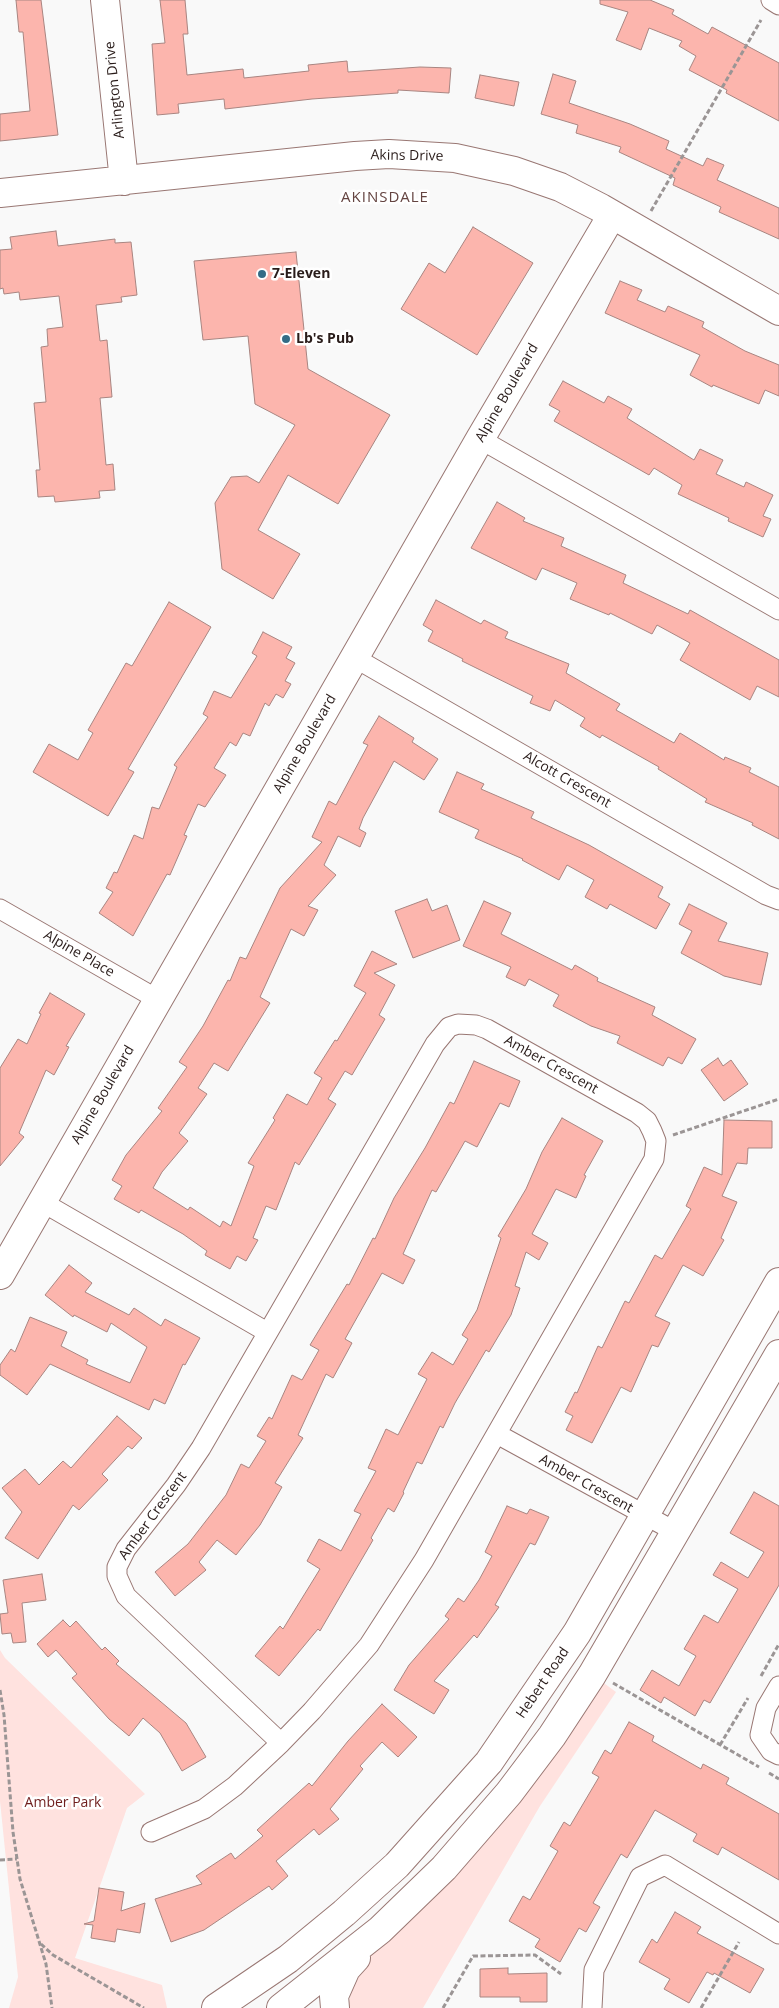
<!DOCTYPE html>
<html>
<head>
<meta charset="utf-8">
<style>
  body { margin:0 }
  canvas { display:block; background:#f9f9f9 }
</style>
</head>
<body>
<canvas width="779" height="2008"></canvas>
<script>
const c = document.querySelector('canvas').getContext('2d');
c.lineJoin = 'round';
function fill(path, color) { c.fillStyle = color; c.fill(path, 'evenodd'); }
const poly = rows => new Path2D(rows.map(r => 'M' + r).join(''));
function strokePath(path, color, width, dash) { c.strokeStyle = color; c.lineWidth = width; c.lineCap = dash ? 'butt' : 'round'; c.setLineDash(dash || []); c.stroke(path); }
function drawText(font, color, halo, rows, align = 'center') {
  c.font = font + ' "Open Sans",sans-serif'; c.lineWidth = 5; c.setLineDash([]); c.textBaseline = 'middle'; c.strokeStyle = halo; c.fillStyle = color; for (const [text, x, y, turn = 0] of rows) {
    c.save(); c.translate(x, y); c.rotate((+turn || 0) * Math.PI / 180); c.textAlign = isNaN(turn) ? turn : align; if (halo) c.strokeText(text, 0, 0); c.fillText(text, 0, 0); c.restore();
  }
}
fill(poly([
  [0,1650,5,1658,145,1794,127,1808,75,1958,162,1985,167,2008,9,2008,18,1977,0,1801],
  [601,1681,616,1692,540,1806,423,2008,348,2008,353,1981,364,1958]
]), '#ffe2df');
const building = poly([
  [16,0,41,0,58,135,0,141,0,114,30,111,23,32,19,32,16,0],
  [160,0,185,0,188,34,183,34,187,75,243,69,244,78,309,71,308,65,347,61,348,72,420,67,451,68,449,93,398,90,398,93,312,99,225,109,224,99,178,104,179,113,157,115,152,44,165,43,160,0],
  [600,0,650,0,674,10,672,14,708,34,712,27,779,63,779,121,726,93,727,90,689,70,696,56,679,46,682,41,649,28,641,50,616,40,628,12,600,4,600,0],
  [553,74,576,81,569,103,630,124,669,141,666,149,703,166,707,158,724,165,717,180,779,208,779,239,719,212,721,207,673,185,675,178,619,152,621,147,576,133,578,125,541,114,553,74],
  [480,75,519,82,514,106,475,98,480,75],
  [473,227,533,263,477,355,401,309,429,263,445,273,473,227],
  [56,231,58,246,115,239,115,243,131,242,137,295,121,297,122,302,96,305,100,341,107,340,112,397,100,398,106,465,113,464,115,490,99,491,100,498,55,502,54,496,38,497,36,470,40,470,34,403,46,402,41,347,48,346,47,329,63,327,59,296,20,300,19,292,4,294,3,288,0,289,0,250,12,249,10,237,56,231],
  [296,252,308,369,390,415,338,504,288,475,258,530,300,554,273,599,222,569,215,503,231,477,247,476,259,483,295,425,255,404,248,336,203,340,194,261,296,252],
  [620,281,642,290,637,300,665,312,668,306,704,322,702,327,745,351,779,365,779,396,765,390,759,404,713,385,712,387,690,375,700,355,605,313,620,281],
  [563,381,604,403,608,396,632,409,627,418,694,460,700,449,723,460,716,474,744,487,746,482,773,495,763,516,771,519,763,537,728,521,729,518,678,494,682,485,654,468,649,475,554,421,560,411,549,405,563,381],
  [497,502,525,518,523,521,564,538,561,546,626,575,623,583,688,614,690,610,779,660,779,697,757,686,750,700,680,660,690,643,657,625,652,634,610,613,609,615,570,599,577,583,542,568,536,580,471,548,497,502],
  [436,600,481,624,484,620,508,632,505,638,569,664,566,673,620,704,616,710,674,743,680,733,724,760,725,757,751,768,749,772,779,787,779,839,752,825,753,823,705,802,707,799,658,769,659,767,602,735,600,738,580,726,585,718,555,700,550,711,530,703,533,696,462,661,463,659,428,641,433,631,423,625,436,600],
  [169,602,211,627,128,769,134,772,108,816,33,772,49,744,78,760,93,733,88,730,126,663,132,666,169,602],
  [263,632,292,647,286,658,295,663,285,681,291,684,283,698,276,694,269,706,265,703,250,736,243,733,236,746,230,742,214,768,226,775,205,807,198,804,184,835,187,836,170,875,167,874,133,936,99,913,113,892,106,888,114,872,117,873,134,835,143,839,152,807,159,809,177,767,174,765,208,717,203,714,214,691,231,698,257,656,252,653,263,632],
  [379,716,414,738,412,742,438,759,424,780,394,761,363,818,359,829,366,833,360,847,338,836,324,865,336,875,308,906,318,910,304,936,291,929,260,997,270,1003,228,1071,214,1063,198,1088,207,1094,179,1133,188,1141,162,1172,153,1188,188,1210,190,1207,220,1227,223,1221,231,1226,254,1166,248,1163,275,1120,273,1118,287,1094,307,1105,322,1078,314,1073,335,1040,337,1041,366,993,354,986,372,951,397,964,374,973,395,985,379,1015,385,1019,352,1075,345,1071,328,1099,336,1104,299,1165,295,1162,276,1210,266,1206,253,1238,258,1240,246,1261,237,1256,230,1269,205,1255,207,1251,183,1234,141,1210,139,1213,114,1199,122,1186,112,1180,126,1155,162,1111,158,1108,187,1067,179,1062,203,1026,228,980,230,981,240,957,246,959,280,888,322,842,312,837,329,801,336,805,368,745,363,743,379,716],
  [457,772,484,784,481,789,534,812,531,818,589,845,663,887,658,897,670,904,656,929,610,904,607,909,585,897,594,880,567,865,559,880,522,860,523,859,475,838,479,830,439,812,457,772],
  [427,899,432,911,447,905,460,940,413,958,395,911,427,899],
  [484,901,511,913,501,934,572,970,575,965,598,978,597,981,655,1007,652,1015,696,1039,682,1064,668,1057,663,1066,617,1043,620,1036,591,1026,553,1006,559,995,529,979,525,986,506,977,511,967,463,946,484,901],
  [689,904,727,923,718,941,768,953,761,985,724,976,681,953,692,931,679,924,689,904],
  [50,993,85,1014,66,1046,69,1047,54,1075,46,1070,19,1133,24,1137,0,1166,0,1068,18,1039,27,1044,41,1014,39,1013,50,993],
  [718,1058,723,1066,731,1060,748,1084,724,1101,701,1070,718,1058],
  [474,1061,520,1081,509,1107,500,1103,477,1147,465,1141,436,1192,432,1190,403,1254,415,1260,403,1284,382,1273,345,1339,352,1343,333,1378,326,1374,298,1435,303,1438,275,1483,282,1487,260,1525,236,1555,217,1540,199,1562,206,1570,175,1596,155,1572,188,1544,226,1495,241,1464,249,1468,266,1441,257,1436,269,1417,272,1419,292,1375,302,1380,319,1350,310,1345,347,1284,349,1285,373,1238,375,1239,394,1198,425,1148,450,1102,454,1104,474,1061],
  [562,1118,603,1141,584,1175,586,1176,576,1198,556,1189,532,1234,548,1243,539,1260,526,1252,515,1286,520,1288,511,1315,489,1352,486,1350,455,1403,443,1428,440,1426,422,1464,417,1462,403,1492,404,1493,394,1512,388,1508,371,1538,373,1540,320,1631,318,1629,279,1676,255,1656,280,1626,283,1629,320,1569,307,1561,319,1539,341,1551,361,1514,354,1511,376,1471,368,1468,386,1429,398,1435,427,1379,418,1374,432,1352,453,1365,468,1339,462,1335,477,1310,501,1238,498,1236,526,1189,542,1152,562,1118],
  [724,1120,772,1121,772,1148,748,1148,747,1164,737,1163,722,1196,737,1202,721,1238,724,1240,703,1276,683,1265,655,1316,670,1323,658,1347,652,1345,631,1392,621,1387,592,1443,566,1430,573,1416,565,1412,575,1392,577,1393,598,1346,602,1348,625,1301,629,1303,655,1255,662,1259,691,1209,686,1206,704,1167,722,1175,724,1120],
  [69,1265,92,1283,85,1292,129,1315,134,1308,161,1326,165,1319,200,1338,185,1365,183,1364,165,1404,154,1399,149,1410,50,1364,27,1395,0,1375,0,1365,11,1349,15,1352,30,1317,67,1332,61,1346,88,1360,86,1364,130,1383,147,1347,111,1323,107,1332,74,1315,73,1317,45,1295,69,1265],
  [117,1416,142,1438,132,1449,128,1446,102,1474,108,1480,79,1510,73,1505,38,1559,5,1538,22,1512,2,1488,25,1469,39,1485,63,1461,71,1468,117,1416],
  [754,1492,779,1506,779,1585,710,1703,704,1700,695,1716,664,1697,661,1703,640,1690,652,1670,679,1686,696,1656,684,1649,704,1615,718,1623,738,1589,713,1575,721,1562,748,1578,764,1552,730,1533,754,1492],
  [507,1506,527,1514,530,1509,549,1517,535,1545,530,1543,495,1605,499,1607,477,1638,474,1635,434,1681,449,1690,434,1714,394,1690,409,1665,449,1619,445,1616,458,1598,464,1602,479,1580,492,1556,485,1552,507,1506],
  [42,1574,46,1600,22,1603,26,1642,13,1643,11,1633,2,1634,0,1614,8,1613,3,1580,42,1574],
  [63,1620,70,1627,76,1621,102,1650,105,1647,119,1661,116,1664,186,1723,206,1757,182,1771,160,1733,143,1718,129,1736,109,1719,72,1678,77,1674,56,1650,48,1657,37,1644,63,1620],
  [382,1704,417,1737,398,1757,382,1742,360,1766,363,1769,330,1809,339,1819,319,1835,314,1829,276,1861,288,1876,272,1890,269,1886,204,1930,171,1942,155,1899,202,1884,196,1876,231,1853,235,1859,263,1836,257,1830,309,1783,312,1786,348,1741,382,1704],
  [629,1722,654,1736,652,1741,701,1769,703,1764,729,1778,726,1784,779,1814,779,1880,722,1847,718,1855,693,1841,697,1834,655,1810,627,1858,621,1854,593,1903,600,1907,586,1932,579,1928,560,1962,535,1947,540,1939,509,1921,523,1896,530,1900,558,1851,550,1846,564,1822,570,1826,599,1777,592,1773,605,1750,611,1754,629,1722],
  [99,1888,124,1892,121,1911,145,1903,140,1933,117,1929,115,1942,91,1938,93,1925,84,1924,94,1921,99,1888],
  [675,1912,701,1927,697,1933,764,1969,750,1993,714,1973,713,1975,707,1972,689,2003,664,1989,670,1979,639,1962,652,1939,657,1943,675,1912],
  [508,1968,508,1974,547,1973,547,2002,520,2002,520,1997,480,1997,480,1969,508,1968]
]);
fill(building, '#fcb5ad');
strokePath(building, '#a88581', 1);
const street = poly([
  [771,0,779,5],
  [480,439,779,610],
  [355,658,766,895,779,900],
  [0,909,157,999],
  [42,1202,267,1332],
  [497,1434,676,1532],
  [779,1686,766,1708,760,1735,771,1751,779,1755],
  [151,1832,204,1809,235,1786,281,1743,312,1711,369,1645,424,1560,654,1159,656,1141,652,1131,647,1121,637,1113,487,1029,476,1025,458,1024,449,1027,435,1044,201,1448,176,1485,126,1549,117,1567,117,1576,126,1596,281,1743],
  [592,2008,594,1970,640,1877,665,1865,779,1934]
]);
const secondary = poly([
  [105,0,124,181],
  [0,193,355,156,389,154,455,158,514,171,560,187,601,208,779,311],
  [0,1275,480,439,612,215],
  [216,2008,288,1959,344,1913,397,1865,489,1762,577,1633,779,1282],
  [281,2008,380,1930,444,1868,509,1793,552,1736,592,1675,779,1354],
  [335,2008,334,1996,346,1969,356,1958]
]);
strokePath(street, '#997773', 21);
strokePath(secondary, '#997773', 30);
strokePath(poly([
  [651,211,761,20],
  [673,1135,779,1099],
  [761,1676,779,1644],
  [613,1683,759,1767],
  [0,1690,4,1715,13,1832,20,1879,46,1964,52,2008],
  [720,1745,748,1698],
  [769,1773,779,1779],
  [0,1860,17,1859],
  [41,1944,53,1955,144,2008],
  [443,2008,473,1956,535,1955,561,1974],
  [701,2008,739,1942]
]), '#9b9595', 3, [5, 2.5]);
strokePath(street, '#fff', 19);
strokePath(secondary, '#fff', 28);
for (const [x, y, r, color] of [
  [262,274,5,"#346c86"],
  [286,339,5,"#346c86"]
]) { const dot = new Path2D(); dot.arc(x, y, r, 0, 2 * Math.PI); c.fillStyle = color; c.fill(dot); strokePath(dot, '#fff', 2); }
drawText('14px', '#291c1a', '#fff', [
  ["Arlington Drive",115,90,-96],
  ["Akins Drive",407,156,1],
  ["Alpine Boulevard",507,393,-60],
  ["Alpine Boulevard",305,744,-60],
  ["Alcott Crescent",567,780,30],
  ["Alpine Place",79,954,30],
  ["Amber Crescent",551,1065,29],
  ["Alpine Boulevard",103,1095,-60],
  ["Amber Crescent",586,1484,29],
  ["Amber Crescent",153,1516,-54],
  ["Hebert Road",543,1683,-56]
]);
drawText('bold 14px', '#291c1a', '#fff', [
  ["7-Eleven",272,274],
  ["Lb's Pub",296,339]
], 'left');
drawText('14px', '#6f1e1d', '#fff', [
  ["Amber Park",63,1803]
]);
c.letterSpacing = '1px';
drawText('15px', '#644441', '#fff', [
  ["AKINSDALE",385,198]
]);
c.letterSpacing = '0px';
</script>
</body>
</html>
